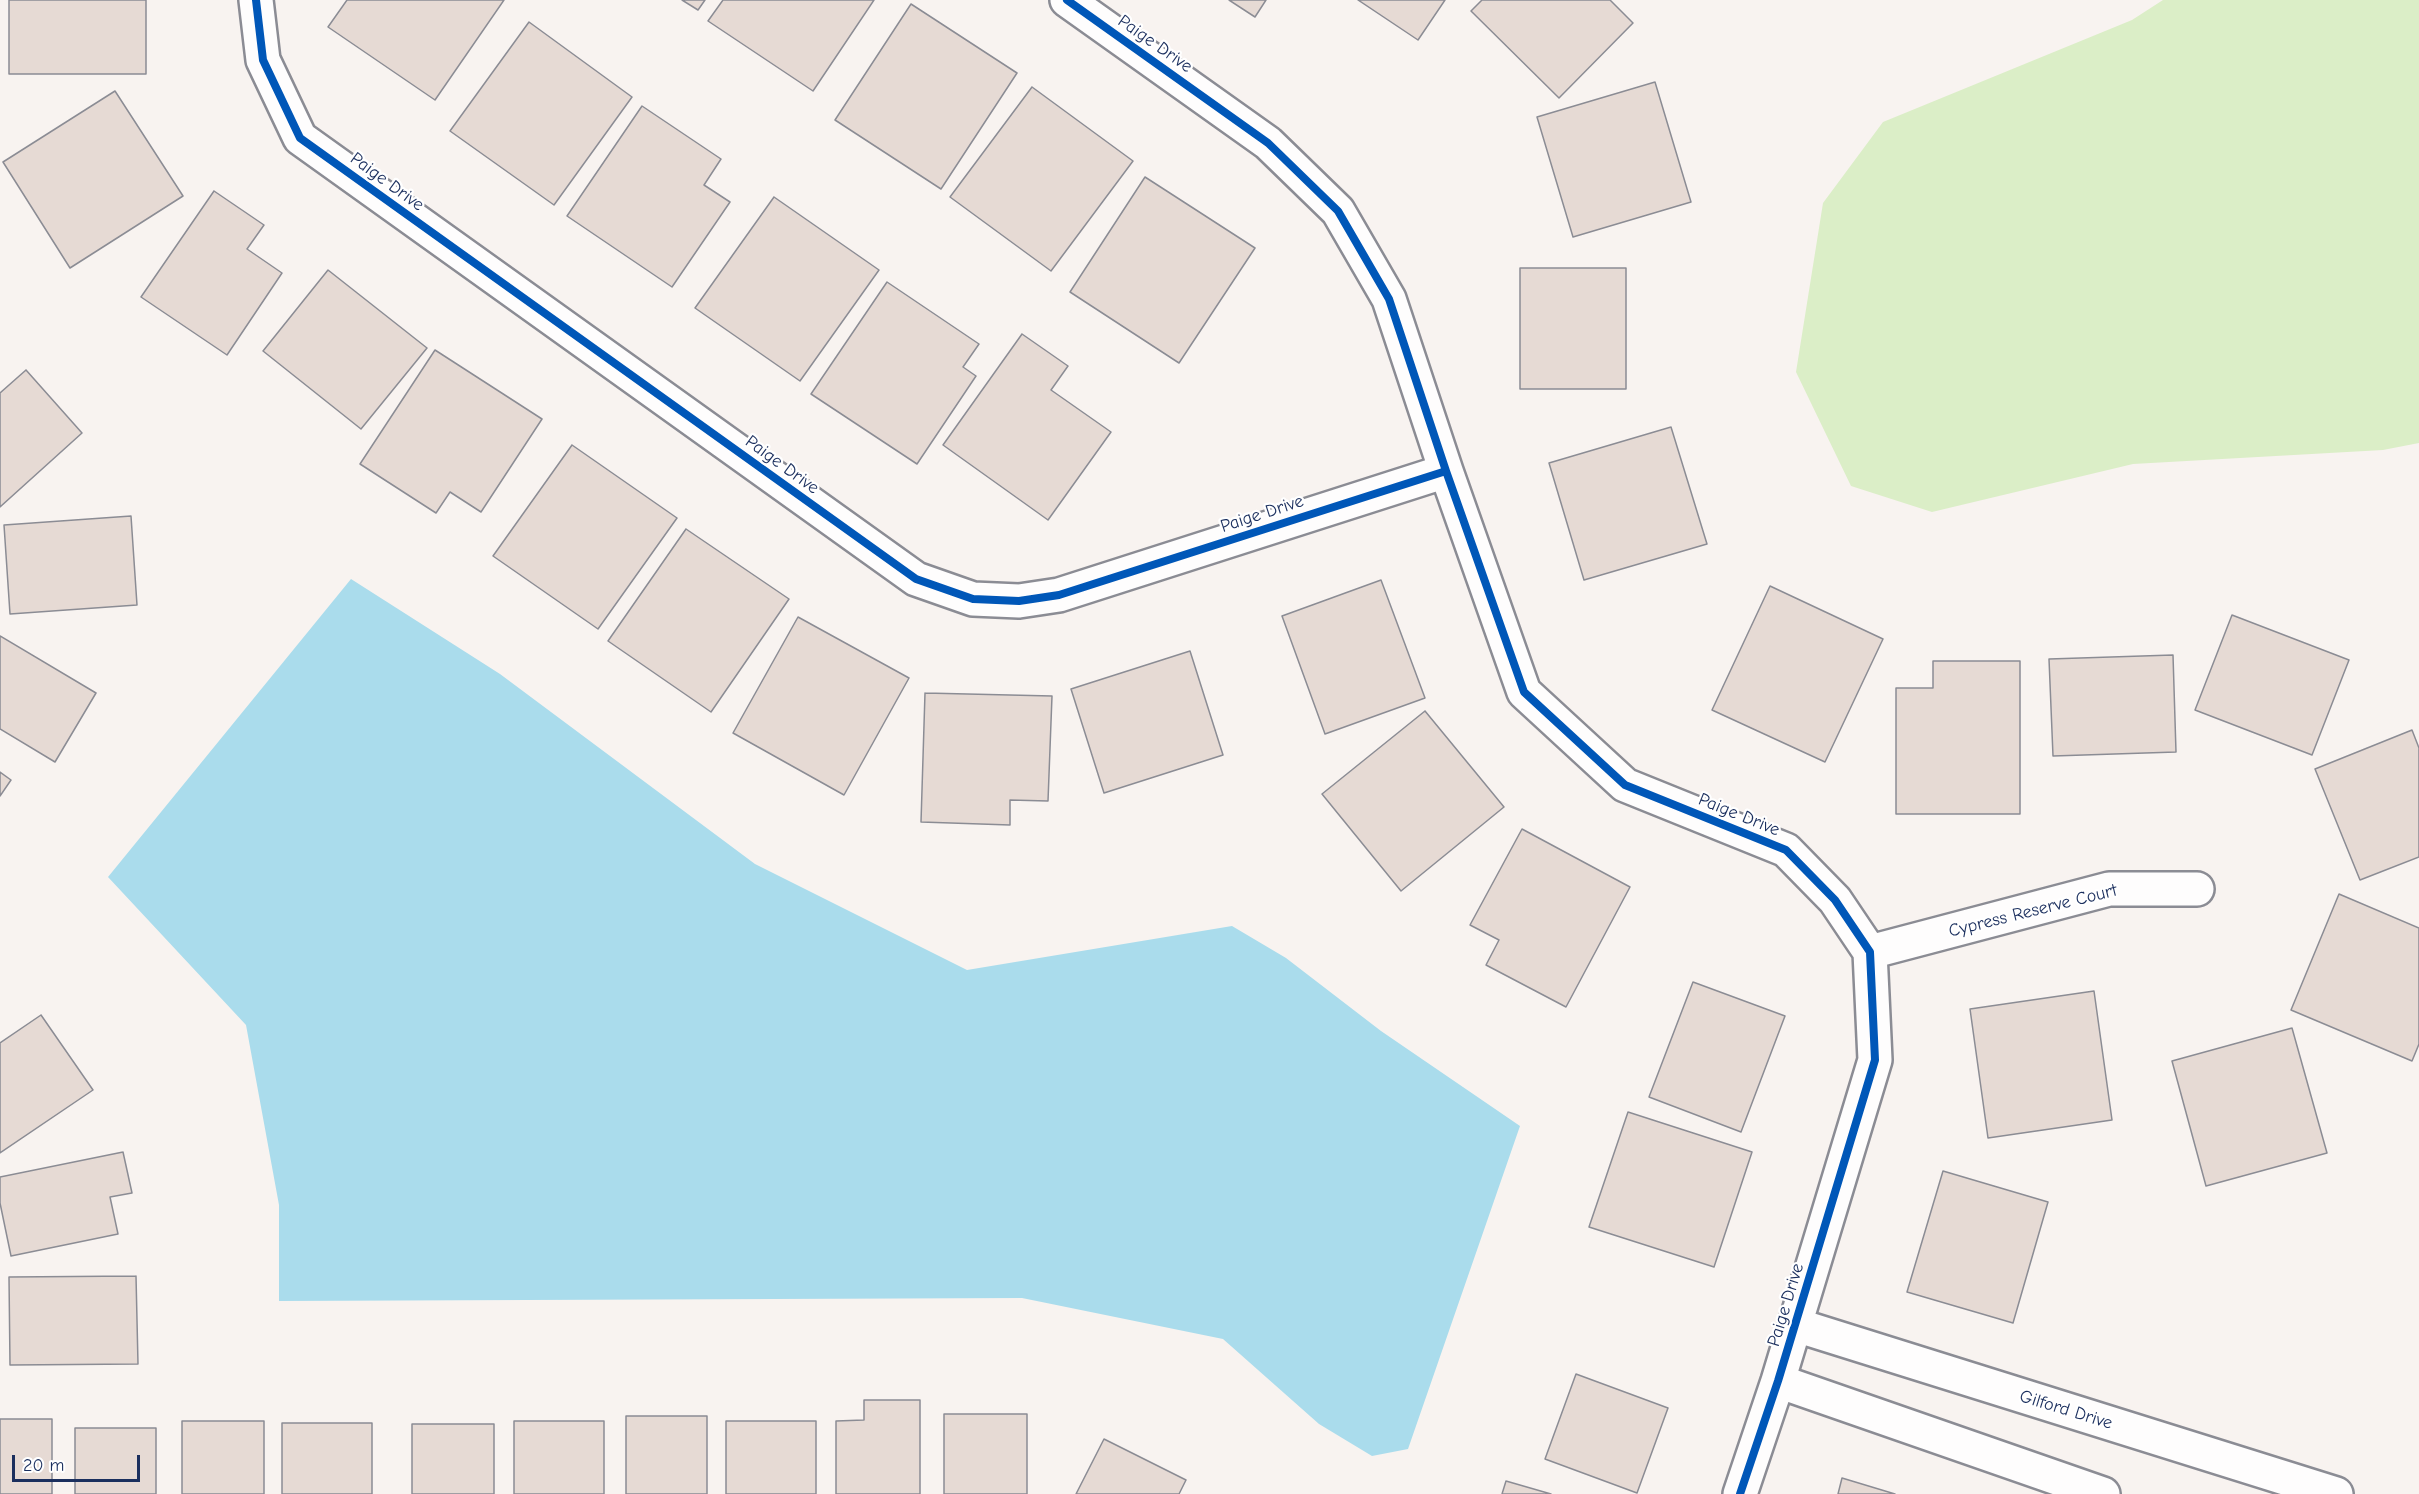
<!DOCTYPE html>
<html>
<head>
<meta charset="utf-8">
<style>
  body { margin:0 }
  #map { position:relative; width:2419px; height:1494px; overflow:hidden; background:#f8f3f0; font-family:"Comic Neue",sans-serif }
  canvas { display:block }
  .scale { position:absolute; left:12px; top:1455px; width:128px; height:27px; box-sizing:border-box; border:3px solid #1b2f5e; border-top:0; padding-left:8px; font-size:18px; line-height:21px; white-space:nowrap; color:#1b2f5e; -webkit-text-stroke:4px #fff; paint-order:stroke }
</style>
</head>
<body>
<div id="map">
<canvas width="2419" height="1494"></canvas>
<div class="scale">20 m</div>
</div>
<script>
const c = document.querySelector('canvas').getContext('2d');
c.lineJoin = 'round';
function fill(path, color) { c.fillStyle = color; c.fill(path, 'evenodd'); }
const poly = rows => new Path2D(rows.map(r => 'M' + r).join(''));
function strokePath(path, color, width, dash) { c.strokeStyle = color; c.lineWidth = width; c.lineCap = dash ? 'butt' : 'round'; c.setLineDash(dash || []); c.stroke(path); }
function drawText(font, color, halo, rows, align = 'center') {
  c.font = font + ' "Comic Neue",sans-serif'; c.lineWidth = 4.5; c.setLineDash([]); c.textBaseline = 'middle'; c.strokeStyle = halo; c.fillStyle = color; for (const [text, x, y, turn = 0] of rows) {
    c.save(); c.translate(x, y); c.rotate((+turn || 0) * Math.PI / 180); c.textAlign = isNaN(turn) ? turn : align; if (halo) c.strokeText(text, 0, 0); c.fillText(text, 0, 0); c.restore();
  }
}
fill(poly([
  [2163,0,2419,0,2419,443,2383,450,2133,464,1932,512,1851,486,1796,372,1823,203,1883,122,2132,20]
]), '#dbeec7');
fill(poly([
  [351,579,500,674,755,864,967,970,1232,926,1286,958,1381,1031,1520,1126,1408,1449,1372,1456,1319,1424,1223,1339,1022,1298,279,1301,279,1205,246,1025,108,877]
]), '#aadcec');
const building = poly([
  [9,0,146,0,146,74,9,74,9,0],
  [347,0,504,0,435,100,328,27,347,0],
  [682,0,705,0,698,10,682,0],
  [723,0,874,0,813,91,708,21,723,0],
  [1229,0,1266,0,1255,17,1229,0],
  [1358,0,1445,0,1418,40,1358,0],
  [1482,0,1610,0,1633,23,1559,98,1471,11,1482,0],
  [911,4,1017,73,941,189,835,120,911,4],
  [529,22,632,97,554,205,450,131,529,22],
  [1655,82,1691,202,1573,237,1537,117,1655,82],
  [1032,87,1133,161,1051,271,950,197,1032,87],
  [115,91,183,196,70,268,3,162,115,91],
  [642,106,721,159,704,185,730,202,672,287,567,216,642,106],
  [1145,177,1255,248,1179,363,1070,292,1145,177],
  [214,191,264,225,247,249,282,273,227,355,141,297,214,191],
  [774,197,879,270,800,381,695,308,774,197],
  [1520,268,1626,268,1626,389,1520,389,1520,268],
  [328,270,427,348,361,429,263,351,328,270],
  [887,282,979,344,963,367,976,376,917,464,811,394,887,282],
  [1022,334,1068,366,1051,390,1111,432,1048,520,943,445,1022,334],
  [435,350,542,419,481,512,450,492,436,513,360,464,435,350],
  [26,370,82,433,0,507,0,393,26,370],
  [1671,427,1707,544,1584,580,1549,463,1671,427],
  [572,445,677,518,598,629,493,556,572,445],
  [131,516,137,605,10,614,4,525,131,516],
  [686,529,789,599,711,712,608,641,686,529],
  [1381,580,1425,698,1325,734,1282,616,1381,580],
  [1770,586,1883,639,1825,762,1712,710,1770,586],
  [2232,615,2349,660,2312,755,2195,710,2232,615],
  [798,617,909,678,844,795,733,733,798,617],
  [0,636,96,693,55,762,0,729,0,636],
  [1190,651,1223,755,1104,793,1071,689,1190,651],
  [2173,655,2176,752,2053,756,2049,659,2173,655],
  [1933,661,2020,661,2020,814,1896,814,1896,688,1933,688,1933,661],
  [925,693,1052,696,1048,801,1010,800,1010,825,921,822,925,693],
  [1425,711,1504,807,1401,891,1322,794,1425,711],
  [2412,730,2419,748,2419,857,2360,880,2315,769,2412,730],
  [0,772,11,780,0,796,0,772],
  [1522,829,1630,887,1566,1007,1486,965,1499,940,1470,925,1522,829],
  [2339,894,2419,928,2419,1044,2412,1061,2291,1010,2339,894],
  [1693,982,1785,1016,1741,1132,1649,1097,1693,982],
  [2094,991,2112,1120,1988,1138,1970,1009,2094,991],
  [41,1015,93,1090,0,1153,0,1043,41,1015],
  [2292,1028,2327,1153,2206,1186,2172,1061,2292,1028],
  [1628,1112,1752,1152,1714,1267,1589,1227,1628,1112],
  [123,1152,132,1193,110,1197,118,1234,11,1256,0,1203,0,1177,123,1152],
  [1943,1171,2048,1202,2013,1323,1907,1292,1943,1171],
  [136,1276,138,1364,10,1365,9,1277,136,1276],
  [1576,1374,1668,1408,1637,1493,1545,1459,1576,1374],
  [864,1400,920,1400,920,1494,836,1494,836,1421,864,1420,864,1400],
  [944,1414,1027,1414,1027,1494,944,1494,944,1414],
  [626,1416,707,1416,707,1494,626,1494,626,1416],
  [0,1419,52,1419,52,1494,0,1494,0,1419],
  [182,1421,264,1421,264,1494,182,1494,182,1421],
  [514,1421,604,1421,604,1494,514,1494,514,1421],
  [726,1421,816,1421,816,1494,726,1494,726,1421],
  [282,1423,372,1423,372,1494,282,1494,282,1423],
  [412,1424,494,1424,494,1494,412,1494,412,1424],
  [75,1428,156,1428,156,1494,75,1494,75,1428],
  [1104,1439,1186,1480,1179,1494,1076,1494,1104,1439],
  [1842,1478,1895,1494,1838,1494,1842,1478],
  [1506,1481,1551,1494,1502,1494,1506,1481]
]);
fill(building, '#e6dad4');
strokePath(building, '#8b8c94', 1.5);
const minor = poly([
  [256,0,263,60,300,138,916,579,973,599,1019,601,1059,595,1446,471],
  [1067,0,1268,143,1338,211,1389,299,1446,471,1524,692,1625,785,1786,850,1835,900,1870,952,1875,1060,1778,1381,1740,1494],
  [1870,952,2109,889,2197,889],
  [1796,1325,2336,1494],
  [1778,1381,2103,1494]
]);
strokePath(minor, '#8b8c94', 38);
strokePath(minor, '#fefdfd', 33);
strokePath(poly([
  [256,0,263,60,300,138,916,579,973,599,1019,601,1059,595,1446,471],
  [1067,0,1268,143,1338,211,1389,299,1446,471,1524,692,1625,785,1786,850,1835,900,1870,952,1875,1060,1778,1381,1740,1494]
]), '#0057b8', 8);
drawText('18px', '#1b2f5e', '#fff', [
  ["Paige Drive",1155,44,35],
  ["Paige Drive",387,182,36],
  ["Paige Drive",782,465,36],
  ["Paige Drive",1262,514,-18],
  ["Paige Drive",1739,815,22],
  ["Cypress Reserve Court",2033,911,-14],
  ["Paige Drive",1786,1305,-73],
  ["Gilford Drive",2066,1410,17]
]);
</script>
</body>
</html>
